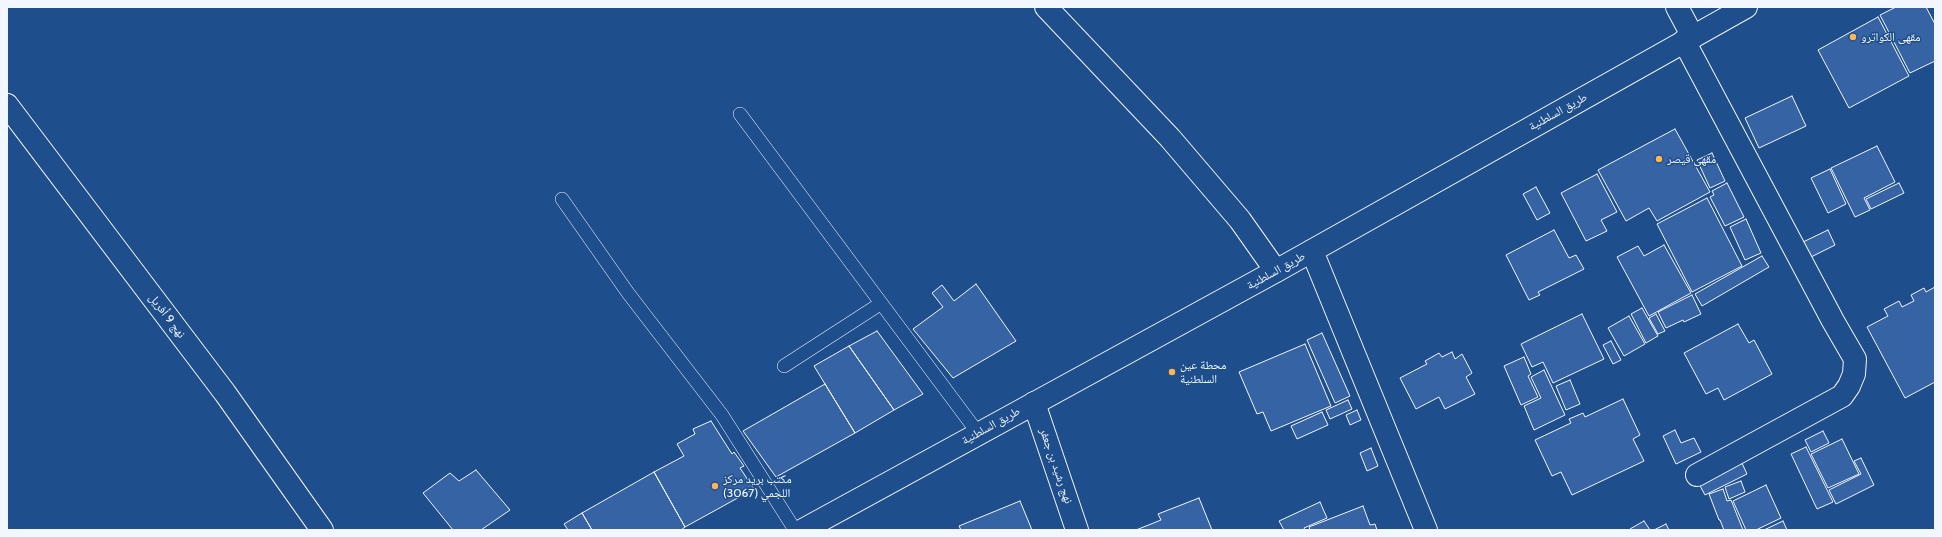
<!DOCTYPE html>
<html>
<head>
<meta charset="utf-8">
<style>
  body { margin:0 }
  #map { position:relative; width:1942px; height:537px; overflow:hidden; background:#1f4e8c; font-family:Cabin,sans-serif }
  canvas { display:block }
  .frame { position:absolute; inset:0; border:8px solid #f2f6ff; pointer-events:none }
</style>
</head>
<body>
<div id="map">
<canvas width="1942" height="537"></canvas>
<div class="frame"></div>
</div>
<script>
const c = document.querySelector('canvas').getContext('2d');
c.lineJoin = 'round';
function fill(path, color) { c.fillStyle = color; c.fill(path, 'evenodd'); }
const poly = rows => new Path2D(rows.map(r => 'M' + r).join(''));
function strokePath(path, color, width, dash) { c.strokeStyle = color; c.lineWidth = width; c.lineCap = dash ? 'butt' : 'round'; c.setLineDash(dash || []); c.stroke(path); }
function drawText(font, color, halo, rows, align = 'center') {
  c.font = font + ' Cabin,"Noto Naskh Arabic",sans-serif'; c.lineWidth = 3; c.setLineDash([]); c.textBaseline = 'middle'; c.strokeStyle = halo; c.fillStyle = color; for (const [text, x, y, turn = 0] of rows) {
    c.save(); c.translate(x, y); c.rotate((+turn || 0) * Math.PI / 180); c.textAlign = isNaN(turn) ? turn : align; if (halo) c.strokeText(text, 0, 0); c.fillText(text, 0, 0); c.restore();
  }
}
const building = poly([
  [1896,7,1926,7,1935,24,1935,61,1910,73,1880,15,1896,7],
  [1878,17,1909,76,1849,108,1818,50,1878,17],
  [1792,96,1806,126,1759,148,1745,118,1792,96],
  [1675,129,1710,192,1657,221,1649,208,1626,221,1598,170,1675,129],
  [1877,146,1895,182,1864,198,1870,210,1855,217,1831,168,1877,146],
  [1712,153,1725,181,1710,188,1697,160,1712,153],
  [1830,169,1846,204,1828,213,1811,178,1830,169],
  [1597,174,1617,212,1601,220,1607,231,1586,241,1561,193,1597,174],
  [1727,183,1744,217,1725,226,1710,197,1714,195,1712,191,1727,183],
  [1899,183,1904,193,1871,209,1866,199,1899,183],
  [1536,187,1550,213,1537,220,1523,194,1536,187],
  [1707,198,1742,266,1692,292,1657,224,1707,198],
  [1746,219,1761,253,1745,260,1730,227,1746,219],
  [1554,230,1569,258,1576,255,1584,269,1538,292,1540,295,1529,300,1506,255,1554,230],
  [1828,230,1835,245,1809,258,1801,243,1828,230],
  [1664,245,1691,293,1649,316,1617,257,1638,246,1644,256,1664,245],
  [1762,256,1769,267,1702,306,1695,294,1762,256],
  [976,284,1016,341,953,378,913,329,943,307,932,293,942,285,954,301,976,284],
  [1935,287,1935,382,1905,398,1867,327,1888,316,1884,309,1899,301,1902,307,1914,301,1911,295,1924,288,1926,292,1935,287],
  [1692,295,1701,314,1684,322,1683,320,1666,328,1658,312,1692,295],
  [1642,308,1658,336,1646,343,1631,314,1642,308],
  [1582,314,1604,359,1553,383,1543,362,1532,367,1521,344,1582,314],
  [1656,314,1665,331,1658,334,1649,318,1656,314],
  [1629,316,1645,344,1624,356,1608,328,1629,316],
  [1738,324,1749,343,1754,340,1772,374,1724,400,1718,388,1706,394,1684,353,1738,324],
  [877,331,923,394,894,410,849,346,877,331],
  [1322,333,1350,396,1335,403,1307,340,1322,333],
  [1611,341,1621,360,1613,364,1603,345,1611,341],
  [1305,344,1331,406,1271,431,1263,412,1257,414,1239,372,1305,344],
  [849,346,894,410,855,433,814,366,849,346],
  [1452,352,1455,359,1462,354,1472,373,1466,377,1475,394,1445,409,1439,397,1416,409,1400,378,1427,364,1425,361,1439,353,1442,357,1452,352],
  [1524,357,1531,374,1528,376,1538,397,1521,405,1504,366,1524,357],
  [1544,370,1565,415,1534,430,1524,406,1541,398,1531,377,1544,370],
  [1570,380,1580,404,1566,410,1556,386,1570,380],
  [825,384,855,433,776,477,743,431,825,384],
  [1623,399,1640,435,1633,439,1644,461,1572,495,1561,472,1552,476,1535,440,1571,423,1569,419,1583,413,1585,417,1623,399],
  [1348,400,1352,409,1330,419,1326,410,1348,400],
  [1357,410,1361,420,1350,425,1346,415,1357,410],
  [1322,412,1328,425,1297,439,1291,426,1322,412],
  [711,421,732,454,734,452,744,466,740,468,754,489,685,527,654,472,684,456,677,444,695,434,693,429,711,421],
  [1675,430,1681,443,1694,438,1701,452,1676,464,1663,436,1675,430],
  [1823,431,1829,443,1811,452,1805,440,1823,431],
  [1842,439,1859,474,1828,488,1811,454,1842,439],
  [1806,447,1833,502,1817,509,1791,454,1806,447],
  [1371,448,1378,466,1367,471,1360,453,1371,448],
  [1861,458,1874,485,1836,504,1829,490,1861,474,1854,461,1861,458],
  [1741,461,1747,474,1705,495,1698,482,1741,461],
  [476,470,510,510,481,530,453,530,423,493,450,473,459,481,476,470],
  [654,472,685,527,681,530,592,530,582,513,654,472],
  [1741,481,1745,492,1729,499,1725,487,1741,481],
  [1766,485,1781,518,1756,530,1746,530,1733,501,1766,485],
  [1723,489,1727,501,1731,500,1743,530,1724,530,1720,520,1719,520,1709,494,1723,489],
  [1199,498,1212,530,1136,530,1161,520,1158,514,1199,498],
  [1020,501,1032,530,961,530,959,526,1020,501],
  [1320,502,1327,518,1304,528,1305,530,1284,530,1279,521,1320,502],
  [1363,506,1370,525,1375,524,1377,530,1310,530,1309,527,1363,506],
  [582,513,592,530,568,530,564,524,582,513],
  [1644,521,1650,530,1630,530,1630,529,1644,521],
  [1783,521,1787,530,1764,530,1783,521],
  [1666,524,1669,530,1654,530,1666,524]
]);
fill(building, '#3563a3');
strokePath(building, '#f2f6ff', 1);
const service = poly([
  [740,114,978,433],
  [562,199,628,293,722,415,795,530],
  [784,366,880,304]
]);
const minor = poly([
  [1046,7,1170,138,1240,220,1276,271],
  [1677,7,1693,37],
  [1684,41,1833,321,1855,359,1854,374,1849,386,1842,396,1697,475],
  [7,105,225,393,322,530],
  [1312,251,1426,530],
  [1034,403,1077,530]
]);
const secondary = poly([
  [803,530,1276,271,1746,7]
]);
strokePath(service, '#f2f6ff', 14);
strokePath(minor, '#f2f6ff', 24);
strokePath(secondary, '#f2f6ff', 24);
strokePath(service, '#1f4e8c', 13);
strokePath(minor, '#1f4e8c', 22);
strokePath(secondary, '#1f4e8c', 22);
for (const [x, y, r, color] of [
  [1853,37,4,"#ffb74d"],
  [1659,159,4,"#ffb74d"],
  [1172,372,4,"#ffb74d"],
  [715,486,4,"#ffb74d"]
]) { const dot = new Path2D(); dot.arc(x, y, r, 0, 2 * Math.PI); c.fillStyle = color; c.fill(dot); strokePath(dot, '#1f4e8c', 1.5); }
drawText('12px', '#f2f6ff', '#1f4e8c', [
  ["مقهى الكواترو",1861,37],
  ["مقهى قيصر",1667,159],
  ["محطة عين",1180,365],
  ["السلطنية",1180,379],
  ["مكتب بريد مركز",723,479],
  ["اللجمي (3067)",723,493]
], 'left');
drawText('12px', '#f2f6ff', '#1f4e8c', [
  ["طريق السلطنية",1558,112,-29],
  ["طريق السلطنية",1276,271,-29],
  ["نهج 9 أفريل",167,316,53],
  ["طريق السلطنية",991,426,-29],
  ["نهج رشيد بن جعفر",1056,466,71]
]);
</script>
</body>
</html>
